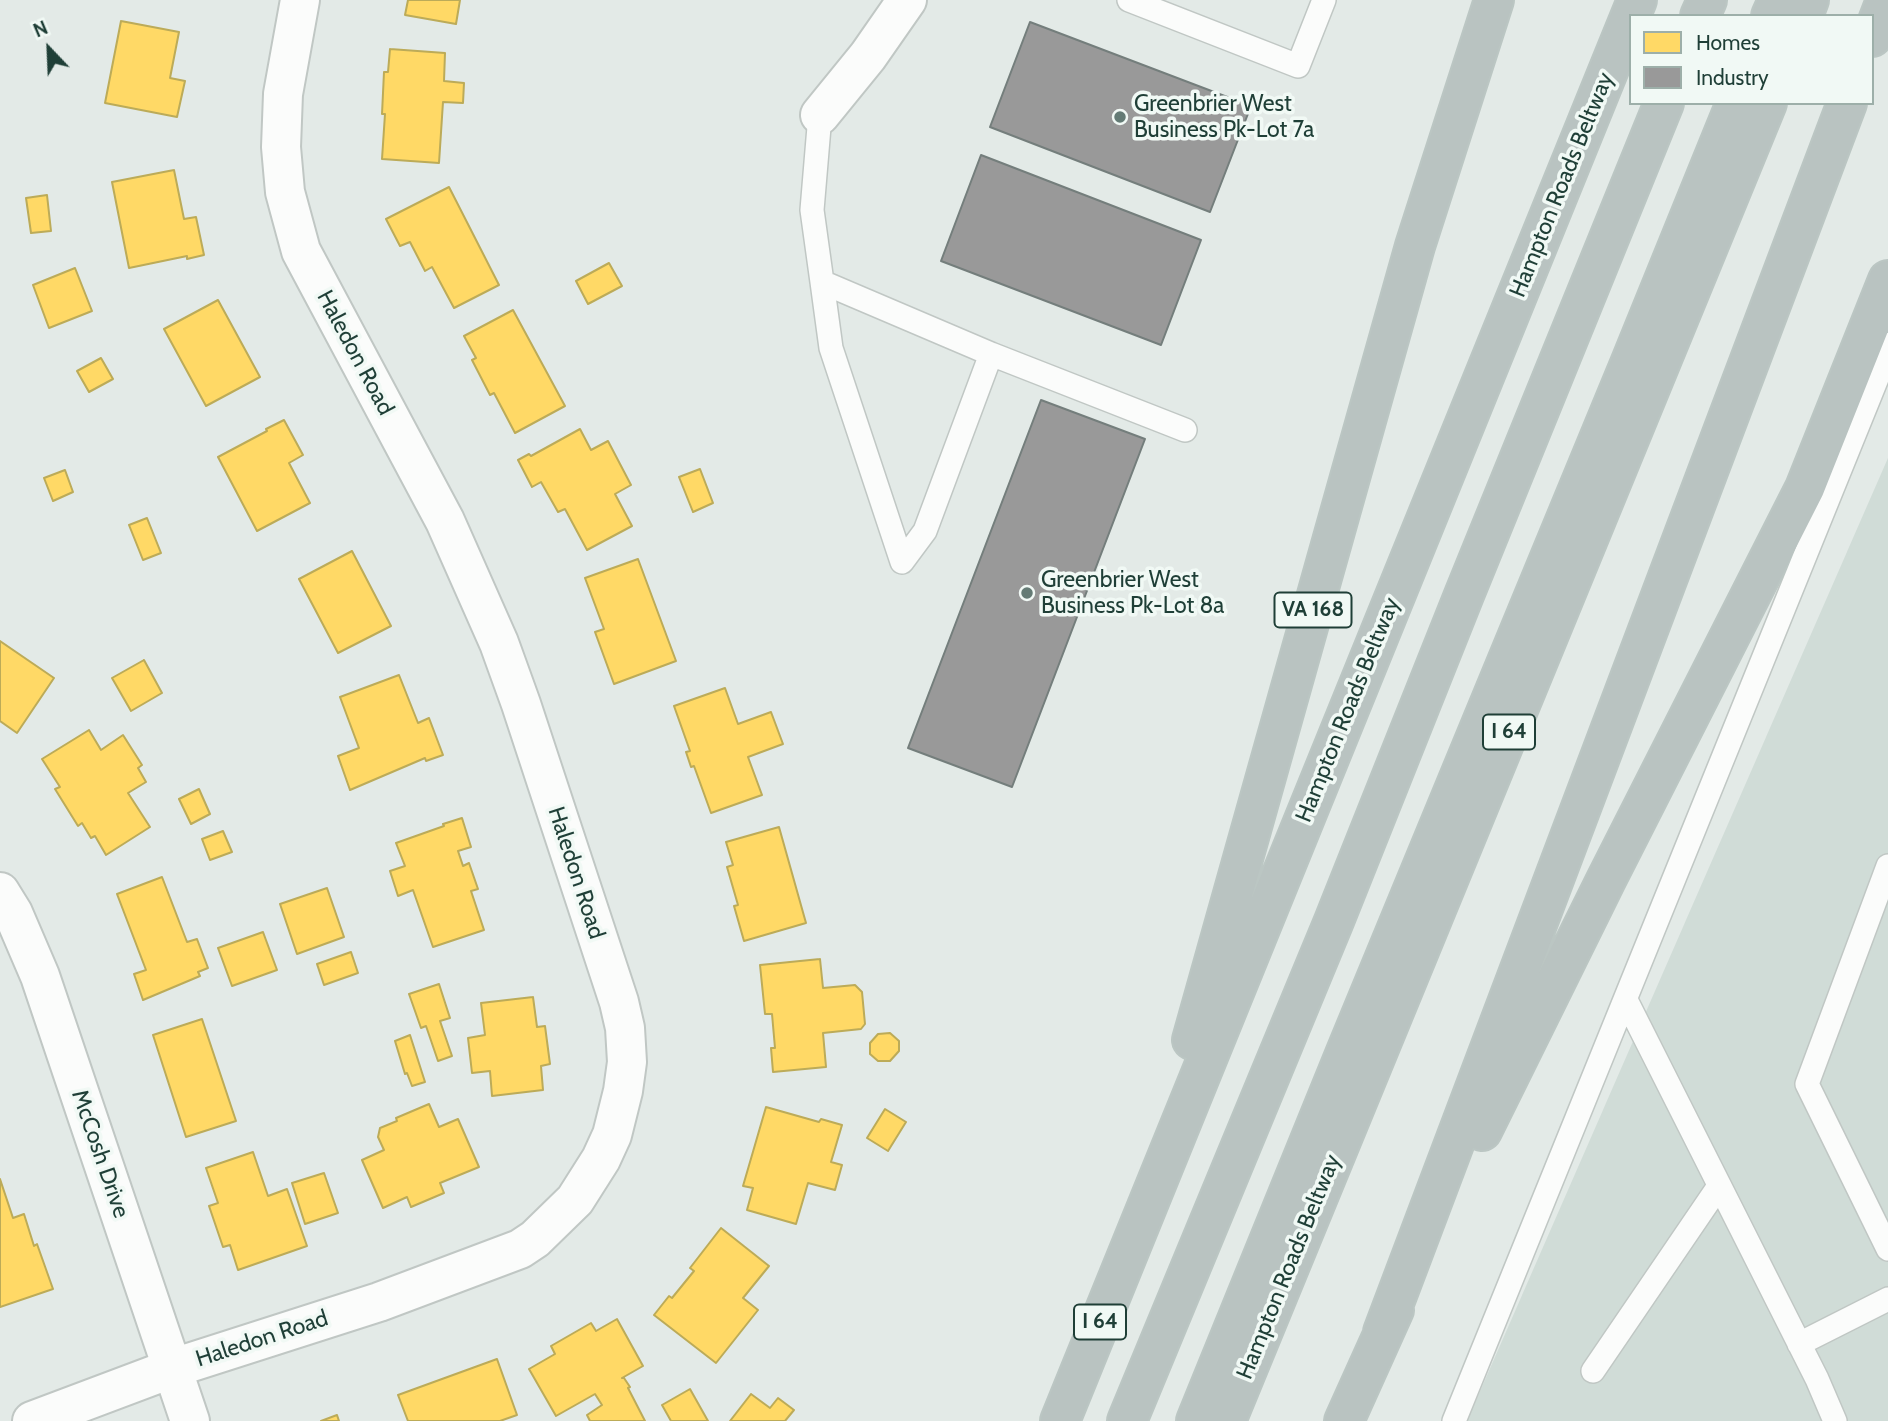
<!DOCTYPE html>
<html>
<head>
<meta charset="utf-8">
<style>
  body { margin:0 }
  #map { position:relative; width:1888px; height:1421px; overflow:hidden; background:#e3eae7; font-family:Cabin,sans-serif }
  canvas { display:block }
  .legend { position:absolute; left:1629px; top:14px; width:245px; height:91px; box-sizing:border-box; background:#f1f9f5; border:2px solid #9dafa9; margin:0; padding:9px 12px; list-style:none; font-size:21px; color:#1f3f37 }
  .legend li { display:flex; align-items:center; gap:14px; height:35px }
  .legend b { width:35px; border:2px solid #9dafa9 }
  .north { position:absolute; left:14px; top:14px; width:70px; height:70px; -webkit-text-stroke:5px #f1f9f5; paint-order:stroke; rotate:337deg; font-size:19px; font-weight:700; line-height:28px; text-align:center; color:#1f3f37 }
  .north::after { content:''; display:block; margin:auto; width:24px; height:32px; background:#1f3f37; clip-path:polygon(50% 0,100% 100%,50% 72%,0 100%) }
</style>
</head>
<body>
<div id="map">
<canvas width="1888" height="1421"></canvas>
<ul class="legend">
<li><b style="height:19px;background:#ffd966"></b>Homes</li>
<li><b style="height:19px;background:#999"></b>Industry</li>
</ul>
<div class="north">N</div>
</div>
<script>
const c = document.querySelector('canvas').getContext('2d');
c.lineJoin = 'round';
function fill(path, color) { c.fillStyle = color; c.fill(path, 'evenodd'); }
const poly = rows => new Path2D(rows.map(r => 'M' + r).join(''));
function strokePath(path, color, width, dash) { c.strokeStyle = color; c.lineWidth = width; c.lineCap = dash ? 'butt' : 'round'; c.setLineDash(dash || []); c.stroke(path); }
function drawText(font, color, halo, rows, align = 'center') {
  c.font = font + ' Cabin,sans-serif'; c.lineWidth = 7; c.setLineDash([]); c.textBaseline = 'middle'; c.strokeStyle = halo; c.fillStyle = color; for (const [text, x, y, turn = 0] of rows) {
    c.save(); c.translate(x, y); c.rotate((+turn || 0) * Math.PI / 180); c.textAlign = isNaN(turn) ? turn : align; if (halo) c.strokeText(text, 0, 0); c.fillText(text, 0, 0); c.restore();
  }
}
fill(poly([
  [1888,458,1888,1421,1467,1421]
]), '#d0dcd7');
const homes = poly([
  [408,0,460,0,456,24,405,15,408,0],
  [121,21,179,32,170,78,185,81,177,117,105,103,121,21],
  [390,49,445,53,444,81,464,83,463,103,443,102,439,163,382,159,385,114,382,114,384,72,388,72,390,49],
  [174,170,184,219,196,217,204,255,187,259,187,256,129,268,112,182,174,170],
  [449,187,499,285,454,308,432,267,425,271,410,242,400,246,386,219,449,187],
  [47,195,51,231,31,233,26,198,47,195],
  [609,263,622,286,588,304,576,281,609,263],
  [75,268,92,311,49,328,33,285,75,268],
  [218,300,260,377,206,406,164,329,218,300],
  [513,310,565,406,515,433,494,393,490,395,472,360,476,358,464,336,513,310],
  [101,358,113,379,89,392,77,371,101,358],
  [284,420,303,455,289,463,310,503,257,531,218,457,267,431,266,429,284,420],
  [580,429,591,450,608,441,631,485,615,494,632,526,587,550,565,509,558,512,541,482,532,487,518,460,529,454,531,456,580,429],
  [700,469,713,503,693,512,679,477,700,469],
  [65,470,73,492,53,501,44,478,65,470],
  [147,518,161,553,143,560,129,525,147,518],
  [352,551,391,626,338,653,299,579,352,551],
  [638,559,676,661,614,684,595,632,604,629,585,578,638,559],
  [0,641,54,678,17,733,0,721,0,641],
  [144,660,162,693,131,711,112,678,144,660],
  [399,675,418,723,429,718,443,755,426,761,425,758,350,790,338,756,359,748,340,697,399,675],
  [725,688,738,724,771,712,783,744,748,757,762,795,711,813,694,766,691,767,686,752,690,751,674,706,725,688],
  [89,730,101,750,123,735,142,765,138,768,146,782,128,793,150,827,106,855,95,836,91,838,82,823,78,826,55,789,60,787,42,759,89,730],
  [199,789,210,814,191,824,179,799,199,789],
  [462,818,471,847,458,851,463,866,469,863,478,889,471,891,484,930,433,947,413,890,398,896,390,871,405,866,396,843,444,826,443,824,462,818],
  [779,827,806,923,744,941,734,906,738,905,727,867,733,865,726,842,779,827],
  [223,831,232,852,210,860,202,839,223,831],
  [162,877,187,942,197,939,208,968,198,972,200,976,143,1000,134,974,146,970,117,894,162,877],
  [327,888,344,937,297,954,280,904,327,888],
  [263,932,277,970,232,986,218,948,263,932],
  [351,952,358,973,324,985,317,964,351,952],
  [820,959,823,988,855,985,862,992,865,1024,861,1029,823,1033,826,1067,773,1072,771,1048,775,1048,772,1014,765,1014,760,965,820,959],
  [439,984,450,1018,440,1021,452,1056,438,1061,426,1026,421,1028,409,994,439,984],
  [533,997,537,1027,545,1026,550,1064,541,1066,543,1090,492,1096,490,1071,472,1073,468,1038,485,1035,481,1003,533,997],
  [202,1019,236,1121,186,1137,153,1035,202,1019],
  [890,1033,899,1041,899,1051,890,1061,878,1061,870,1054,870,1043,878,1034,890,1033],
  [410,1035,425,1082,412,1086,407,1073,405,1074,395,1041,410,1035],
  [429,1104,439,1127,458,1119,479,1167,440,1183,444,1193,411,1207,407,1197,383,1208,362,1160,384,1150,378,1137,380,1128,397,1121,396,1118,429,1104],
  [766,1107,819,1122,821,1119,842,1125,831,1162,842,1165,835,1190,808,1183,796,1224,747,1210,753,1188,743,1186,766,1107],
  [885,1109,906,1122,888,1151,867,1138,885,1109],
  [253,1152,268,1196,287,1189,307,1246,238,1270,230,1245,223,1247,209,1206,218,1203,206,1168,253,1152],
  [324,1173,338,1213,305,1224,292,1183,324,1173],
  [0,1179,13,1218,24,1214,34,1246,37,1244,53,1289,0,1307,0,1179],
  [721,1228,769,1266,743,1298,758,1310,716,1363,654,1315,669,1296,672,1298,694,1271,690,1268,721,1228],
  [617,1319,643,1366,622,1378,624,1378,630,1387,628,1388,645,1421,590,1421,587,1415,602,1405,595,1394,556,1416,529,1369,555,1354,551,1346,591,1323,596,1331,617,1319],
  [497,1359,517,1415,500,1421,408,1421,398,1395,497,1359],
  [690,1389,708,1421,671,1421,662,1405,690,1389],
  [751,1394,770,1408,778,1398,794,1410,785,1421,730,1421,751,1394],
  [337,1415,339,1421,321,1421,337,1415]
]);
fill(homes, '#ffd966');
strokePath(homes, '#bcab58', 2);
const industry = poly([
  [1030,22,1251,106,1210,212,990,127,1030,22],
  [981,155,1201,240,1161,345,941,261,981,155],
  [1041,400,1145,439,1012,787,908,748,1041,400]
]);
fill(industry, '#999');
strokePath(industry, '#747e7c', 2);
const lane = poly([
  [1129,0,1298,66,1324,0],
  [820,115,812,210,822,282,831,348,902,562,925,531,991,354,822,282],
  [991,354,1185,430],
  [1888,866,1807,1084,1888,1249],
  [1626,1000,1817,1379,1835,1421],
  [1799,1344,1888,1299],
  [1593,1371,1719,1186],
  [1454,1421,1884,361]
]);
const street = poly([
  [820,115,868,56,907,0],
  [1884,361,1888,352],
  [0,892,13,913,40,976,190,1421],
  [32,1421,173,1368,379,1302,520,1249,535,1239,575,1200,601,1159,612,1135,623,1091,627,1062,625,1028,619,1002,521,704,499,643,445,521,301,251,285,192,281,147,283,94,300,0]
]);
const highway = poly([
  [1700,16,1707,0],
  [1771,16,1778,0],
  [1803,16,1809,0],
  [1872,37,1886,0],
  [1192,1040,1415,246,1494,0],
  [1482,1131,1606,880,1805,488,1888,280],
  [1383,1332,1847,103],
  [1060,1421,1637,0],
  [1127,1421,1334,921,1464,595,1664,103],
  [1196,1421,1346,1052,1632,359,1736,103],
  [1226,1421,1767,103],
  [1344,1421,1394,1310]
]);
strokePath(lane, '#c0c7c4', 26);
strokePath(street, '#c0c7c4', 42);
strokePath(highway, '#bbc6c3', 42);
strokePath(lane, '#fbfcfb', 23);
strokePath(street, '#fbfcfb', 38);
strokePath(highway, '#b9c3c1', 38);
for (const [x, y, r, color] of [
  [1120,117,7,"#647b75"],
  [1027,593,7,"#647b75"]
]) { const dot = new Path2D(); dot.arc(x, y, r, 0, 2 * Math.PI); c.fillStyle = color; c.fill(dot); strokePath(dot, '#f1f9f5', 2.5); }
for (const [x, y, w] of [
  [1313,610,77],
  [1509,732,52],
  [1100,1322,52]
]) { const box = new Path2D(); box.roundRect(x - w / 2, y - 17.5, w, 35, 5); c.fillStyle = '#f1f9f5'; c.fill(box); strokePath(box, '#1f3f37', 2); }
drawText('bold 21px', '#1f3f37', null, [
  ["VA 168",1313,610],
  ["I 64",1509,732],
  ["I 64",1100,1322]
]);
drawText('23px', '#1f3f37', '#f1f9f5', [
  ["Greenbrier West",1134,104],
  ["Business Pk-Lot 7a",1134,130],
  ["Greenbrier West",1041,580],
  ["Business Pk-Lot 8a",1041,606]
], 'left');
drawText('23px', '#1f3f37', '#f1f9f5', [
  ["Hampton Roads Beltway",1562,185,-68],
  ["Haledon Road",355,353,62],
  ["Hampton Roads Beltway",1348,710,-68],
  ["Haledon Road",576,873,72],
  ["McCosh Drive",100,1154,71],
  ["Hampton Roads Beltway",1289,1267,-68],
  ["Haledon Road",262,1339,-18]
]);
</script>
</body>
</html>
